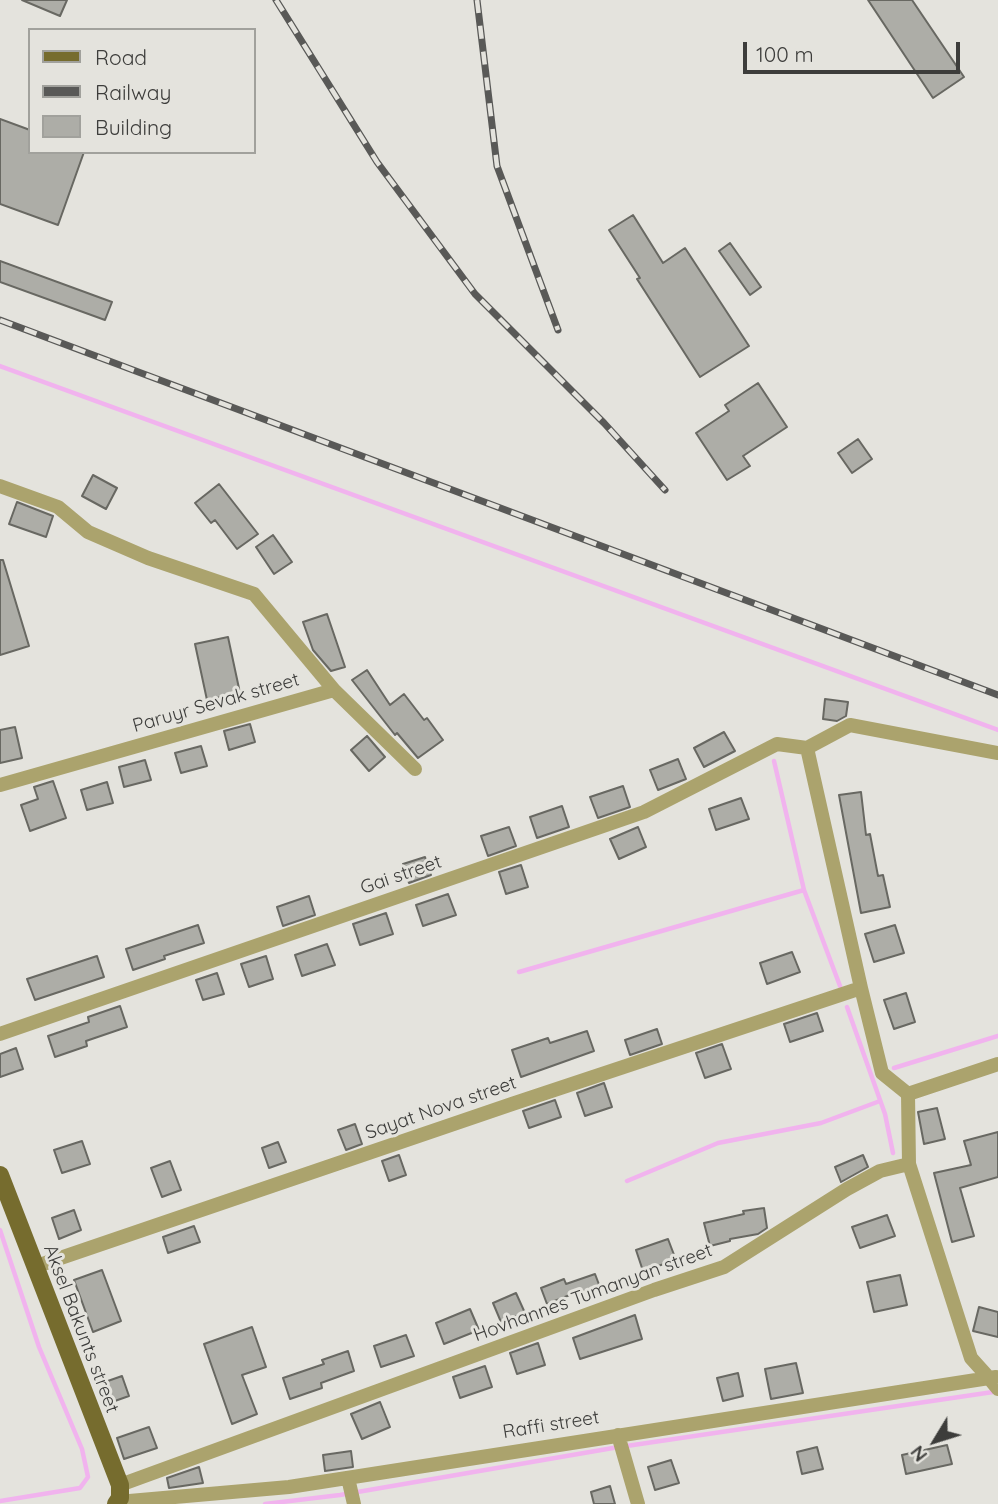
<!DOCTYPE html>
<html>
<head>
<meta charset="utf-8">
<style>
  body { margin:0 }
  #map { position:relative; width:998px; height:1504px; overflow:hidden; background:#e4e3dd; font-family:Quicksand,sans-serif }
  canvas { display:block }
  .legend { position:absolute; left:28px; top:28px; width:228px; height:126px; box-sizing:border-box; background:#e4e3dd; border:2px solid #a1a19c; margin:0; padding:9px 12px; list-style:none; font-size:21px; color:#3d3d3b }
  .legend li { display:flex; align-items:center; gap:14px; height:35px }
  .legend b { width:35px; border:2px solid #a1a19c }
  .north { position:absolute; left:900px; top:1406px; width:70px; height:70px; -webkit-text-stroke:5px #e4e3dd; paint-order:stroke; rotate:232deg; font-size:19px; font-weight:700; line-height:28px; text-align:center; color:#3d3d3b }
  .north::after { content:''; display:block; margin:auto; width:24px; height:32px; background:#3d3d3b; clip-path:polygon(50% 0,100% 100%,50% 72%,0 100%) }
  .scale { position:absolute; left:743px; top:42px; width:217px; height:32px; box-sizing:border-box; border:4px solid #3d3d3b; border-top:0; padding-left:9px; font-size:21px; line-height:24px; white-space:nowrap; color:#3d3d3b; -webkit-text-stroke:5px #e4e3dd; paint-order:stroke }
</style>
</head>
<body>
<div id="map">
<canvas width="998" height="1504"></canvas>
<ul class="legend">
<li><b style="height:9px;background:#766c2e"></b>Road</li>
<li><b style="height:9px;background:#595957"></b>Railway</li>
<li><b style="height:19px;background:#adada7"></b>Building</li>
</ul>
<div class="north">N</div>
<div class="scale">100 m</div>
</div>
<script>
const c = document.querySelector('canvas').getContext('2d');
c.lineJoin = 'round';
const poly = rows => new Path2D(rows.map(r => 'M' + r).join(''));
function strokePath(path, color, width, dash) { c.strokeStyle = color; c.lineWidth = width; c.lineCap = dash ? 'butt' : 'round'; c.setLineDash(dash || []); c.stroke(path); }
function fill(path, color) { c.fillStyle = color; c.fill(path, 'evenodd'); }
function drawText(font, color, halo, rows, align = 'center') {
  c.font = font + ' Quicksand,sans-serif'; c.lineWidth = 6; c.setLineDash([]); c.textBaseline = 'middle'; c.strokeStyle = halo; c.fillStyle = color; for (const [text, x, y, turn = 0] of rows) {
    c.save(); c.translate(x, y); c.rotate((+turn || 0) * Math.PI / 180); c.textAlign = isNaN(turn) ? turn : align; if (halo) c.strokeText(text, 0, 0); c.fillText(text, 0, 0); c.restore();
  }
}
strokePath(poly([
  [0,366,998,730],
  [774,761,804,890,840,986],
  [519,972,804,890],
  [847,1007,885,1114,893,1153],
  [894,1068,998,1036],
  [627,1181,718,1143,821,1123,880,1101],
  [0,1230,39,1347,82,1449,88,1477,80,1488,0,1501],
  [265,1504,340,1495,613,1448,993,1392]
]), '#f1b3ee', 4.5);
const building = poly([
  [22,0,67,0,60,16,22,0],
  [868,0,912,0,964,77,933,98,868,0],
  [0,119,30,130,30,152,84,152,58,225,0,204,0,119],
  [633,215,663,263,685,248,749,346,700,377,637,279,640,278,609,230,633,215],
  [730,243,761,287,750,295,719,251,730,243],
  [0,261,112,302,105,320,0,282,0,261],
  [758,383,787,427,743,456,750,466,727,480,696,433,729,411,725,405,758,383],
  [858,439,872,459,852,473,838,453,858,439],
  [93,475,117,488,106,509,82,496,93,475],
  [219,484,258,534,237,549,215,520,211,523,195,503,219,484],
  [17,502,53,516,46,537,9,524,17,502],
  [273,535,292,562,274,574,256,547,273,535],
  [0,560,3,560,29,646,0,655,0,560],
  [327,614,345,667,331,671,313,650,303,622,327,614],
  [228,637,240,693,207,700,195,644,228,637],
  [367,670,390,705,404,694,424,720,427,718,443,740,418,758,397,733,395,735,352,680,367,670],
  [825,699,848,702,846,716,837,721,823,719,825,699],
  [250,724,255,742,229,750,224,731,250,724],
  [15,727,22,758,0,763,0,730,15,727],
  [724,732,735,751,704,767,694,748,724,732],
  [367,736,385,757,369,771,351,750,367,736],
  [201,746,207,766,181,773,175,753,201,746],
  [678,759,686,779,658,790,650,770,678,759],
  [145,760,151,780,124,787,119,767,145,760],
  [53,781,66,818,30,831,21,805,38,799,34,787,53,781],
  [107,782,113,803,87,810,81,790,107,782],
  [623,786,630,807,598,818,590,797,623,786],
  [861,792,866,835,870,834,878,876,883,875,890,907,861,913,839,795,861,792],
  [741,798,749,819,716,830,709,809,741,798],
  [562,806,569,827,537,838,530,817,562,806],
  [509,827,516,846,488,856,481,836,509,827],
  [638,827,646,847,619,859,610,839,638,827],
  [425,857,431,875,409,883,403,864,425,857],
  [521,865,528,887,506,894,499,872,521,865],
  [448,894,456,915,423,926,416,905,448,894],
  [309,896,315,915,283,926,277,907,309,896],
  [386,913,393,934,360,945,353,924,386,913],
  [198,925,204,943,164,956,165,959,133,970,126,949,198,925],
  [895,925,904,953,874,962,865,934,895,925],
  [327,944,335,965,302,976,295,955,327,944],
  [792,952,800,972,767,984,760,963,792,952],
  [97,956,104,977,35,1000,27,979,97,956],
  [266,956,273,979,249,987,241,964,266,956],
  [217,973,224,994,203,1000,196,980,217,973],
  [906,993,915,1022,894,1029,884,1000,906,993],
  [120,1006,127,1027,86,1041,87,1046,55,1057,48,1036,89,1022,88,1017,120,1006],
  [817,1013,823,1031,790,1042,784,1024,817,1013],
  [657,1029,662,1044,630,1055,625,1040,657,1029],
  [587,1031,594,1051,521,1077,512,1050,548,1038,550,1043,587,1031],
  [722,1044,731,1069,705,1078,696,1053,722,1044],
  [16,1048,23,1069,0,1077,0,1054,16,1048],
  [604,1083,612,1107,585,1116,577,1093,604,1083],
  [555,1100,561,1117,529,1128,523,1111,555,1100],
  [937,1108,945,1139,924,1144,918,1112,937,1108],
  [355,1124,362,1144,346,1150,338,1130,355,1124],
  [998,1132,998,1177,960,1188,974,1236,952,1242,934,1173,971,1165,964,1141,998,1132],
  [82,1141,90,1164,62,1173,54,1150,82,1141],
  [278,1142,286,1162,269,1168,262,1148,278,1142],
  [399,1155,406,1175,389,1181,382,1161,399,1155],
  [863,1155,868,1167,841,1182,835,1167,863,1155],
  [170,1161,181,1190,162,1197,151,1168,170,1161],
  [764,1208,767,1228,758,1234,730,1239,730,1241,710,1246,704,1223,744,1214,743,1211,764,1208],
  [74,1210,81,1230,59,1239,52,1218,74,1210],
  [887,1215,895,1236,860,1248,852,1227,887,1215],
  [194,1226,200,1242,168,1253,163,1237,194,1226],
  [668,1239,676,1260,643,1271,636,1250,668,1239],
  [102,1270,121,1321,93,1332,74,1280,102,1270],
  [595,1274,603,1295,584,1302,580,1291,547,1304,541,1288,564,1279,566,1284,595,1274],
  [900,1275,907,1305,874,1312,867,1282,900,1275],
  [516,1293,525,1313,501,1322,493,1303,516,1293],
  [979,1307,998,1312,998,1337,973,1331,979,1307],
  [470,1309,479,1330,444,1344,436,1323,470,1309],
  [635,1315,642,1339,580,1359,573,1338,635,1315],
  [252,1327,266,1367,242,1375,257,1414,232,1424,204,1344,252,1327],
  [406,1335,414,1356,381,1367,374,1346,406,1335],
  [538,1343,545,1365,517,1374,510,1353,538,1343],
  [348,1351,354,1371,321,1383,322,1388,290,1399,283,1378,324,1364,322,1360,348,1351],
  [796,1363,803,1393,771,1399,765,1369,796,1363],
  [485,1366,492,1387,460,1398,453,1377,485,1366],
  [738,1373,743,1396,723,1401,717,1378,738,1373],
  [122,1376,129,1396,112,1402,105,1382,122,1376],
  [380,1402,390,1427,362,1439,351,1414,380,1402],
  [149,1427,157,1448,124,1459,117,1438,149,1427],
  [947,1445,952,1464,906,1474,902,1455,947,1445],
  [817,1447,823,1469,802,1474,797,1452,817,1447],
  [351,1451,353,1467,325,1471,323,1455,351,1451],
  [671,1460,679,1483,655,1490,648,1467,671,1460],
  [199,1467,203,1483,169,1488,167,1478,199,1467],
  [610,1486,615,1504,594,1504,591,1492,610,1486]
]);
fill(building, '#adada7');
strokePath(building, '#686862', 2);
strokePath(poly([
  [0,486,58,507,88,532,148,558,254,594,334,690],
  [807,748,861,988,882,1073,908,1094],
  [807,748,850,725,998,753],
  [0,785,334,690,415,769],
  [0,1034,644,812,777,744,807,748],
  [908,1094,998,1064],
  [909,1164,971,1358,989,1378,996,1377],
  [34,1267,512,1104,861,988],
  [618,1435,638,1504],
  [348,1478,354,1504],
  [120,1485,654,1290,724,1267,847,1189,880,1171,909,1164,908,1094],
  [118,1502,289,1487,989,1378,998,1389]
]), '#aba36d', 14);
strokePath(poly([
  [0,1175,120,1485,120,1498,116,1504]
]), '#766c2e', 18);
const rail = poly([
  [276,0,377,162,475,294,604,423,665,490],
  [477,0,497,166,558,330],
  [0,320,998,695]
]);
strokePath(rail, '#595957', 7);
strokePath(rail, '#e4e3dd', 4.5, [13]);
drawText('19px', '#3d3d3b', '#e4e3dd', [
  ["Paruyr Sevak street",216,703,-16],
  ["Gai street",401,875,-19],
  ["Sayat Nova street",441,1108,-19],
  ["Hovhannes Tumanyan street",593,1293,-20],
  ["Aksel Bakunts street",81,1329,69],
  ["Raffi street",551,1425,-9]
]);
</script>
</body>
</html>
